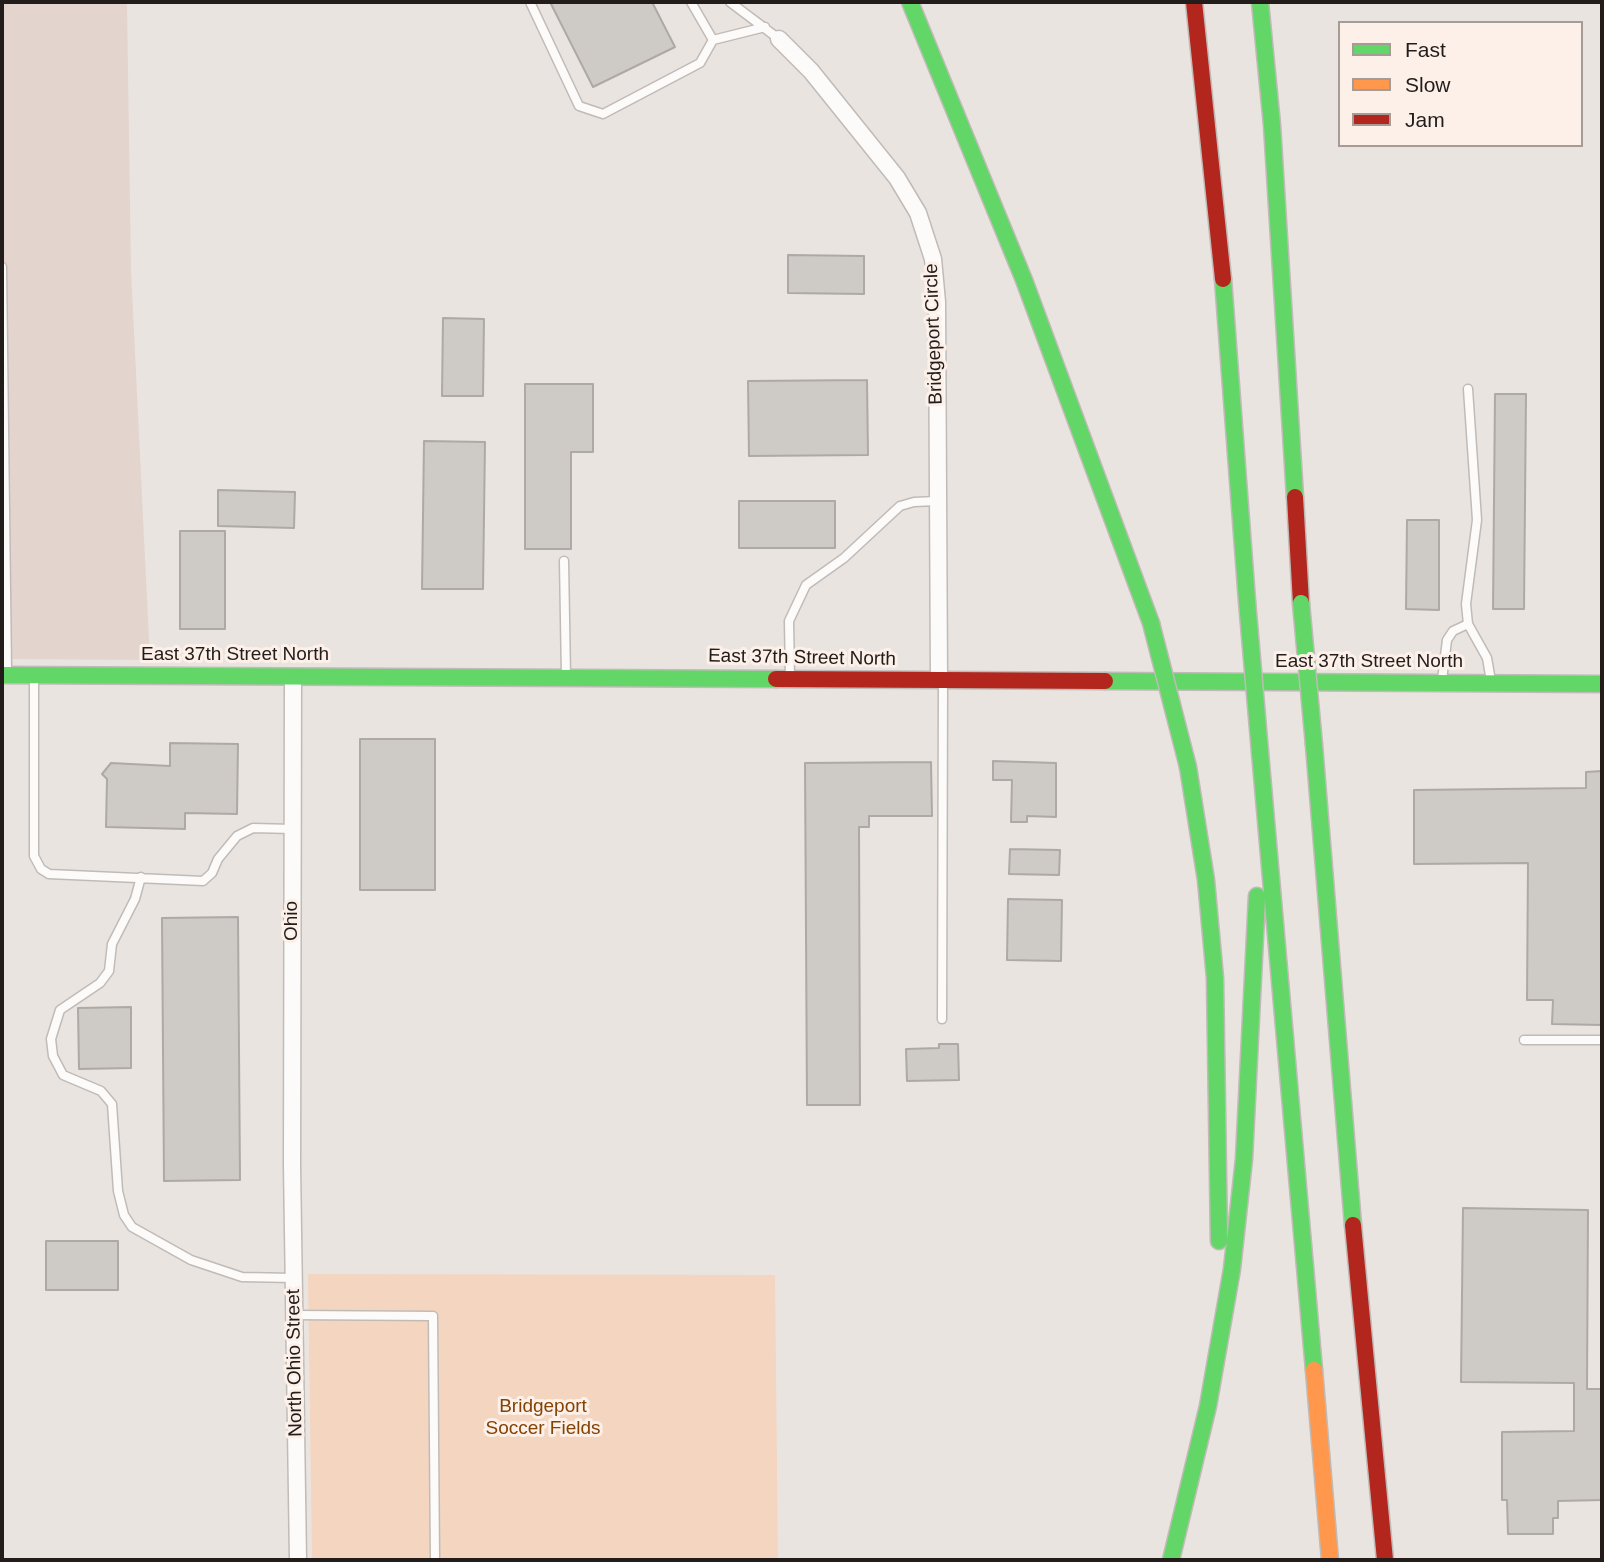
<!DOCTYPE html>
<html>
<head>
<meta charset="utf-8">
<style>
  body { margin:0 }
  #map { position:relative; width:1604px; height:1562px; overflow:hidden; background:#eae4e0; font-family:Helvetica,sans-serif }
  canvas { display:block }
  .frame { position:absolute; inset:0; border:4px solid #221d1b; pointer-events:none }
  .legend { position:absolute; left:1338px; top:21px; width:245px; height:126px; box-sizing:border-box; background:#fdf0e9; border:2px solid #a59c97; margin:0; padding:9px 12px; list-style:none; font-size:21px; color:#221d1b }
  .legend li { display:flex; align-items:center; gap:14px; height:35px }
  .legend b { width:35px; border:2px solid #a59c97 }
</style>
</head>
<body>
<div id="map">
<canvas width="1604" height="1562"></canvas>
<div class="frame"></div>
<ul class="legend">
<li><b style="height:9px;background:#63d668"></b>Fast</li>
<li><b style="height:9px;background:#ff974d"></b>Slow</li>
<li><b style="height:9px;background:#b3261e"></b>Jam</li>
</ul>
</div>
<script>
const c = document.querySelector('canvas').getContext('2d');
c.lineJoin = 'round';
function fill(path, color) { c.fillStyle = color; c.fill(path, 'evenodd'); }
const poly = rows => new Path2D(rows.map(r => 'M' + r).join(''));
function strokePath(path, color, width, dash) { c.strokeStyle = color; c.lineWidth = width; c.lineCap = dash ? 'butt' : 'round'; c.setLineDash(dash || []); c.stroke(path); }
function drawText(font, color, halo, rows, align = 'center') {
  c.font = font + ' Helvetica,sans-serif'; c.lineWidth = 6; c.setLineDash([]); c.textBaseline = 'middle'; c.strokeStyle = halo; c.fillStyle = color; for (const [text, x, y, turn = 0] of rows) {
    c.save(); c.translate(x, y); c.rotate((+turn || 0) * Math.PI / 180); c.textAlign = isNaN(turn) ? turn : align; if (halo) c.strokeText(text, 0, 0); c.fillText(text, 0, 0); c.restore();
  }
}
fill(poly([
  [2,2,127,2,131,270,150,660,2,659]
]), '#e3d5ce');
fill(poly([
  [308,1274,775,1275,778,1560,312,1560]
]), '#f4d5c0');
const building = poly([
  [550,2,652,2,675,47,593,87,550,2],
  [788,255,864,256,864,294,788,293,788,255],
  [443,318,484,319,483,396,442,396,443,318],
  [867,380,868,455,749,456,748,381,867,380],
  [525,384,593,384,593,452,571,452,571,549,525,549,525,384],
  [1495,394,1526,394,1524,609,1493,609,1495,394],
  [424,441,485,442,483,589,422,589,424,441],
  [218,490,295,492,294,528,218,526,218,490],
  [739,501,835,501,835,548,739,548,739,501],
  [1407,520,1439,520,1439,610,1406,609,1407,520],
  [180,531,225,531,225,629,180,629,180,531],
  [360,739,435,739,435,890,360,890,360,739],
  [170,743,238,744,237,814,185,813,185,829,106,827,107,779,102,774,111,763,170,766,170,743],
  [993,761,1056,763,1056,817,1027,816,1027,822,1011,822,1012,780,993,780,993,761],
  [931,762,932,816,869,816,869,827,859,827,860,1105,807,1105,805,763,931,762],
  [1602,771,1602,1025,1552,1024,1553,1000,1527,1000,1528,863,1414,864,1414,790,1586,788,1586,772,1602,771],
  [1010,849,1060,850,1059,875,1009,874,1010,849],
  [1008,899,1062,900,1061,961,1007,960,1008,899],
  [238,917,240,1180,164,1181,162,918,238,917],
  [131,1007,131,1068,79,1069,78,1008,131,1007],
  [939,1044,958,1044,959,1080,907,1081,906,1049,939,1048,939,1044],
  [1463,1208,1588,1210,1587,1389,1602,1389,1602,1500,1558,1501,1558,1518,1553,1518,1553,1534,1508,1534,1507,1500,1502,1500,1502,1432,1574,1431,1574,1383,1461,1382,1463,1208],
  [46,1241,118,1241,118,1290,46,1290,46,1241]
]);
fill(building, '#cecac6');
strokePath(building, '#aea9a6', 2);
const lane = poly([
  [530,2,579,106,603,114,700,63,713,40,691,2],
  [730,2,779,39],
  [713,40,765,27],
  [2,267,7,672],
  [1468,389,1477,520,1466,604,1468,624,1487,658,1491,681],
  [564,561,566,677],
  [34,675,34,856,41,869,49,874,203,881,212,873,218,859,237,836,253,828,293,829],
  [790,679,789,621,806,585,844,558,900,506,914,502,937,501],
  [1442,680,1447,640,1453,631,1468,624],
  [141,877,135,899,112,944,109,971,100,983,60,1010,51,1039,53,1056,63,1075,101,1091,112,1104,118,1191,124,1215,132,1227,191,1260,242,1277,294,1278],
  [942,1019,943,683],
  [1524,1040,1602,1040],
  [294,1315,433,1316,435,1560]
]);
const street = poly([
  [779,39,811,71,897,178,918,213,933,259,937,302,939,680],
  [293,677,292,1165,298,1560]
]);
const fast = poly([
  [910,2,1024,280,1151,623],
  [1260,2,1272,125,1295,497],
  [1223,279,1247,601],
  [2,675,776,679],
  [1105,681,1602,684],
  [1314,745,1353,1225],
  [1260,752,1314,1370],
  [1188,767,1206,880,1215,978,1219,1241],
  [1171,1560,1208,1406,1232,1269,1244,1159,1257,896]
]);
const slow = poly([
  [1314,1370,1330,1560]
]);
const jam = poly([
  [1194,2,1223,279],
  [1295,497,1301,603],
  [776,679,1105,681],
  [1353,1225,1385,1560]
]);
strokePath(lane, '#c0bbb7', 11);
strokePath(street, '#c0bbb7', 19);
strokePath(fast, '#c0bbb7', 19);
strokePath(slow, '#c0bbb7', 19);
strokePath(jam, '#c0bbb7', 19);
strokePath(lane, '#fcfbfa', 8);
strokePath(street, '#fcfbfa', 16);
strokePath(fast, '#63d668', 16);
strokePath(slow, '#ff974d', 16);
strokePath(jam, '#b3261e', 16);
const fastBridge = poly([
  [1247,601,1260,752],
  [1301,603,1314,745],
  [1151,623,1188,767]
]);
strokePath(fastBridge, '#c0bbb7', 19, []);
strokePath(fastBridge, '#63d668', 16);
drawText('19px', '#221d1b', '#fdf0e9', [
  ["Bridgeport Circle",934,334,-92],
  ["East 37th Street North",235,655],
  ["East 37th Street North",802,658,1],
  ["East 37th Street North",1369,662],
  ["Ohio",292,921,-90],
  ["North Ohio Street",295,1363,-91]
]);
drawText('19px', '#844203', '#fdf0e9', [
  ["Bridgeport",543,1407],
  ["Soccer Fields",543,1429]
]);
</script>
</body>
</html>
